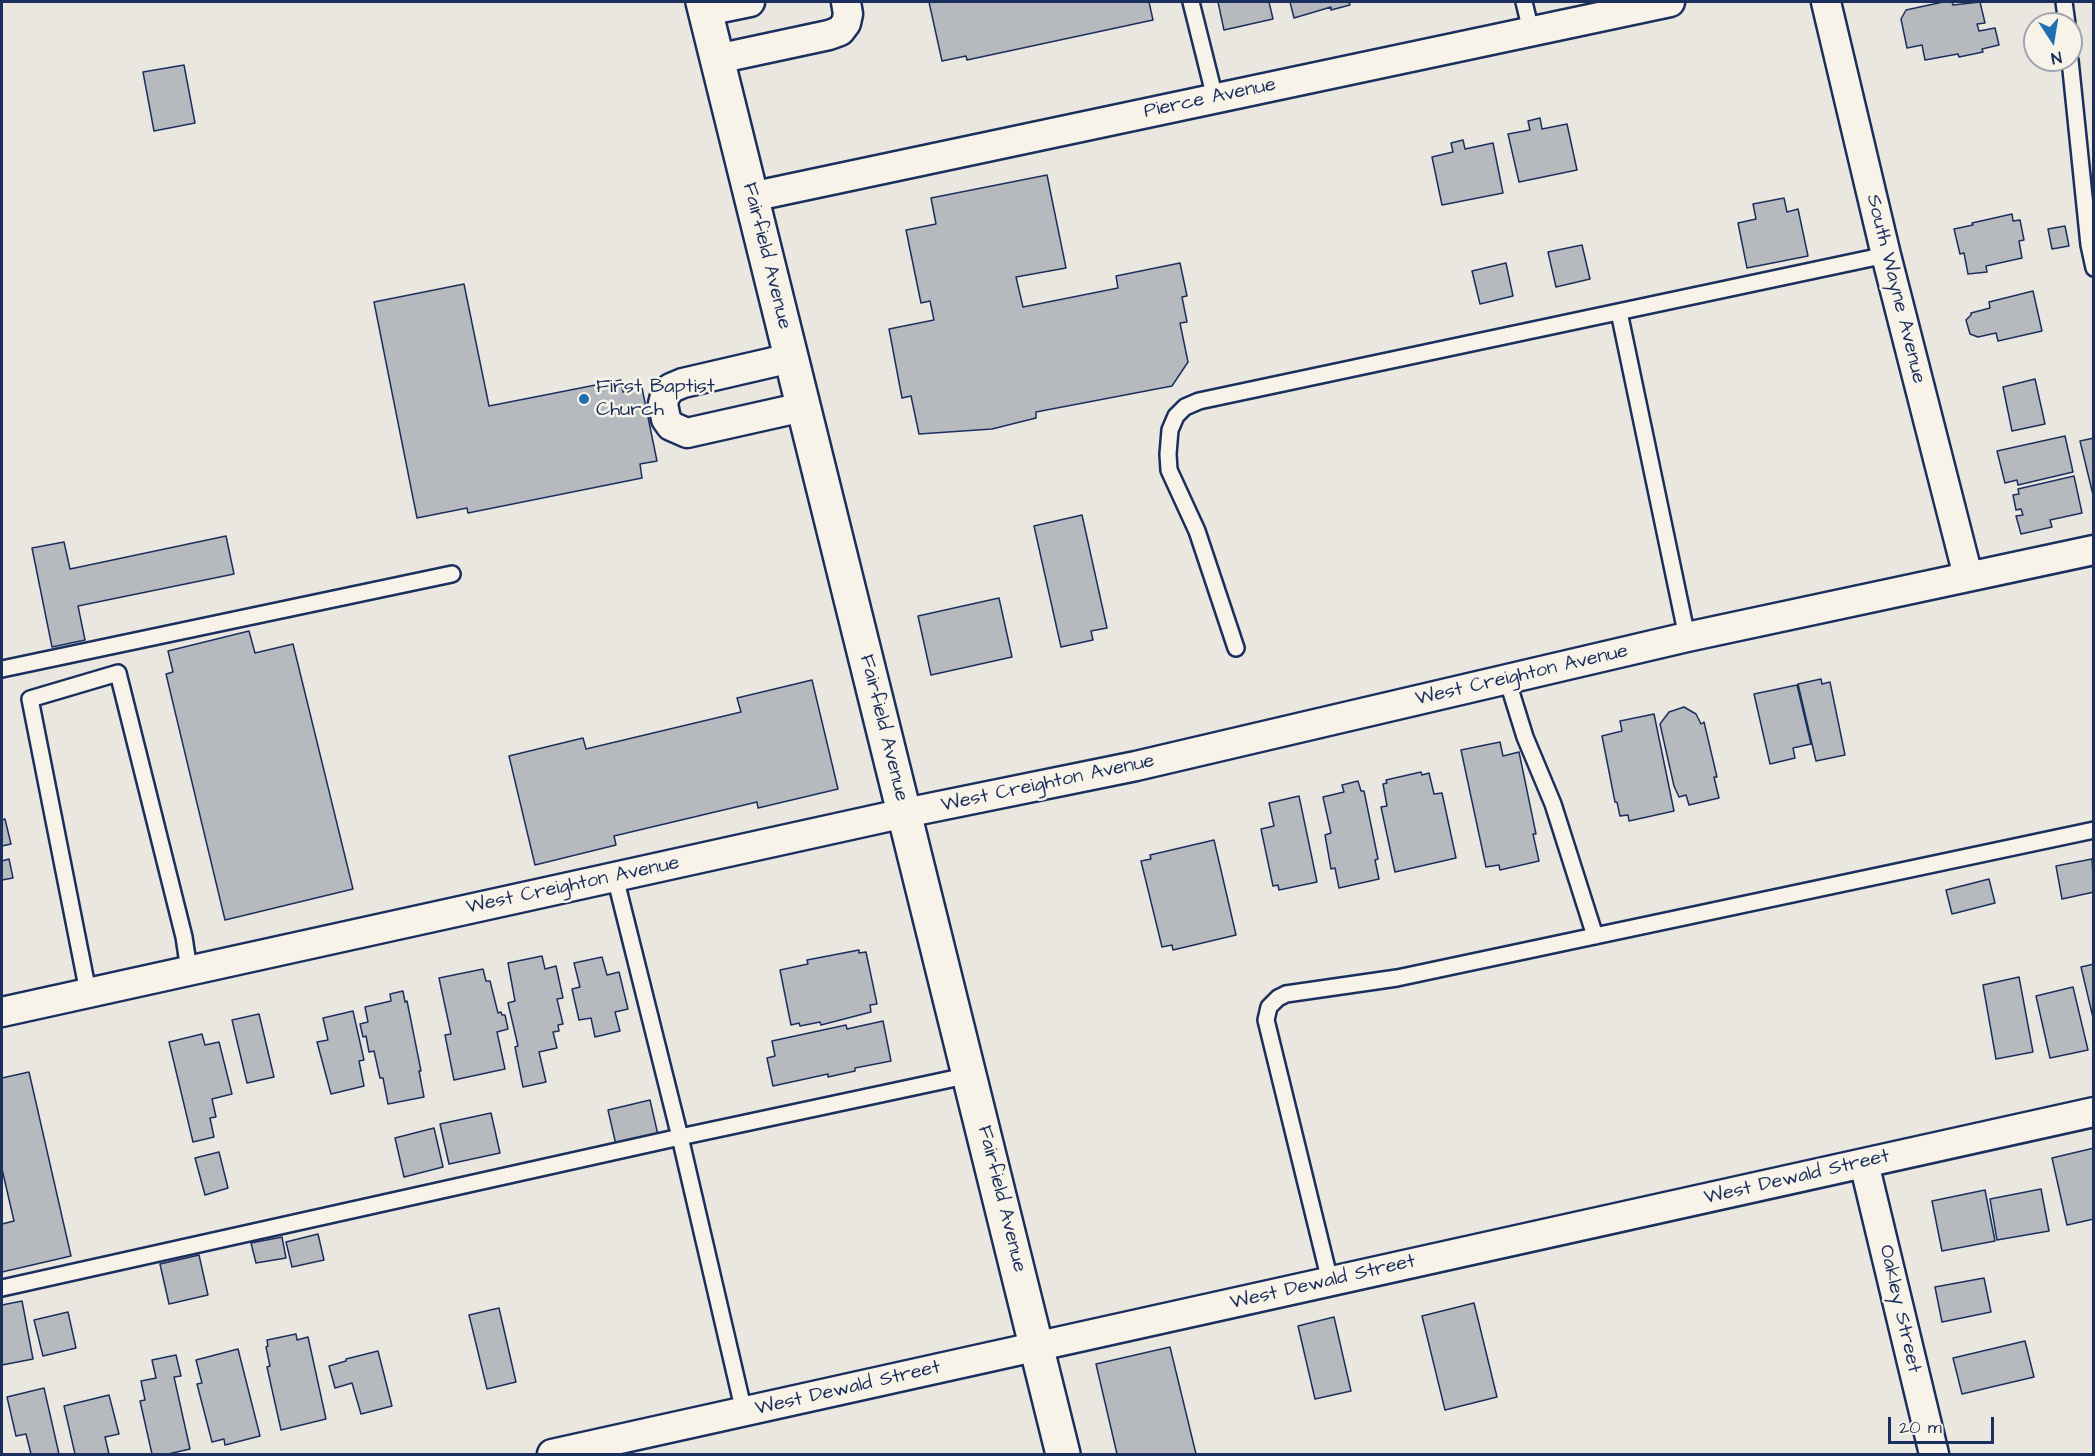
<!DOCTYPE html>
<html>
<head>
<meta charset="utf-8">
<style>
  body { margin:0 }
  #map { position:relative; width:2095px; height:1456px; overflow:hidden; background:#eae7e0; font-family:"Architects Daughter",sans-serif }
  canvas { display:block }
  .frame { position:absolute; inset:0; border:3px solid #1b2f5e; pointer-events:none }
  .north { position:absolute; left:2023px; top:12px; width:60px; height:60px; box-sizing:border-box; background:#f7f3e8; border:2px solid #9fa5b1; border-radius:50%; rotate:168deg; font-size:16px; font-weight:700; line-height:24px; text-align:center; color:#1b2f5e }
  .north::after { content:''; display:block; margin:auto; width:21px; height:27px; background:#1f6fb2; clip-path:polygon(50% 0,100% 100%,50% 72%,0 100%) }
  .scale { position:absolute; left:1888px; top:1417px; width:106px; height:27px; box-sizing:border-box; border:3px solid #1b2f5e; border-top:0; padding-left:8px; font-size:18px; line-height:21px; white-space:nowrap; color:#1b2f5e; -webkit-text-stroke:4px #f7f3e8; paint-order:stroke }
</style>
</head>
<body>
<div id="map">
<canvas width="2095" height="1456"></canvas>
<div class="frame"></div>
<div class="north">N</div>
<div class="scale">20 m</div>
</div>
<script>
const c = document.querySelector('canvas').getContext('2d');
c.lineJoin = 'round';
function fill(path, color) { c.fillStyle = color; c.fill(path, 'evenodd'); }
const poly = rows => new Path2D(rows.map(r => 'M' + r).join(''));
function strokePath(path, color, width, dash) { c.strokeStyle = color; c.lineWidth = width; c.lineCap = dash ? 'butt' : 'round'; c.setLineDash(dash || []); c.stroke(path); }
function drawText(font, color, halo, rows, align = 'center') {
  c.font = font + ' "Architects Daughter",sans-serif'; c.lineWidth = 5; c.setLineDash([]); c.textBaseline = 'middle'; c.strokeStyle = halo; c.fillStyle = color; for (const [text, x, y, turn = 0] of rows) {
    c.save(); c.translate(x, y); c.rotate((+turn || 0) * Math.PI / 180); c.textAlign = isNaN(turn) ? turn : align; if (halo) c.strokeText(text, 0, 0); c.fillText(text, 0, 0); c.restore();
  }
}
const building = poly([
  [929,2,1149,2,1153,20,967,60,966,56,942,61,929,2],
  [1218,2,1269,2,1273,19,1224,30,1218,2],
  [1290,2,1349,2,1350,5,1331,10,1331,7,1294,18,1290,2],
  [1943,2,1952,2,1953,5,1980,2,1985,23,1977,24,1979,31,1995,28,1999,45,1982,49,1983,52,1959,57,1958,54,1925,60,1922,45,1907,48,1901,19,1906,10,1943,2],
  [184,65,195,123,154,131,143,72,184,65],
  [1540,118,1542,129,1567,124,1577,170,1519,182,1508,134,1530,130,1528,121,1540,118],
  [1463,140,1465,149,1493,143,1503,193,1442,205,1432,157,1453,152,1451,143,1463,140],
  [1047,175,1066,268,1016,277,1023,307,1118,288,1116,276,1180,263,1187,296,1182,297,1187,322,1180,323,1188,362,1172,386,1036,412,1036,418,992,429,919,434,911,396,902,398,889,329,934,320,930,301,921,303,906,230,936,224,931,198,1047,175],
  [1784,198,1787,212,1798,209,1808,256,1747,268,1738,223,1756,219,1753,204,1784,198],
  [2012,214,2013,221,2020,220,2024,240,2019,241,2022,258,1986,266,1987,272,1968,274,1964,253,1960,254,1954,229,1973,225,1972,223,2012,214],
  [2065,226,2069,246,2052,249,2048,229,2065,226],
  [1582,245,1590,279,1556,287,1548,252,1582,245],
  [1506,263,1513,296,1480,304,1472,271,1506,263],
  [464,284,489,406,621,380,623,392,642,388,657,461,640,464,642,478,468,513,467,508,417,518,374,302,464,284],
  [2033,291,2042,331,1998,341,1996,333,1978,337,1970,334,1966,320,1971,315,1971,313,1990,308,1989,302,2033,291],
  [2035,379,2045,424,2012,431,2003,387,2035,379],
  [2065,436,2073,472,2018,485,2017,480,2005,483,1997,451,2065,436],
  [2094,438,2094,499,2080,441,2094,438],
  [2074,476,2082,513,2050,520,2052,527,2021,534,2016,516,2023,515,2021,509,2016,510,2013,495,2019,494,2018,489,2074,476],
  [1082,515,1107,628,1091,631,1093,640,1061,647,1034,526,1082,515],
  [226,536,234,574,78,606,85,640,52,647,32,548,64,542,70,569,226,536],
  [999,598,1012,657,931,675,918,616,999,598],
  [249,631,255,653,293,644,353,889,225,920,166,674,173,672,168,651,249,631],
  [1821,679,1822,684,1830,682,1845,755,1816,761,1798,684,1821,679],
  [812,680,838,789,758,808,757,802,614,836,616,845,535,865,509,756,583,738,586,749,741,712,737,698,812,680],
  [1797,685,1811,744,1793,748,1795,758,1770,764,1754,694,1797,685],
  [1684,707,1696,714,1701,724,1704,722,1717,777,1714,777,1719,798,1689,805,1686,795,1679,797,1674,786,1660,724,1669,712,1684,707],
  [1654,714,1674,811,1629,821,1628,815,1620,816,1617,802,1615,802,1602,736,1622,731,1620,721,1654,714],
  [1500,742,1503,756,1519,752,1536,834,1533,834,1539,861,1500,870,1499,865,1486,867,1461,750,1500,742],
  [1421,772,1422,775,1429,773,1434,794,1442,793,1456,858,1395,872,1381,807,1387,806,1383,784,1387,783,1386,780,1421,772],
  [1358,781,1361,791,1364,791,1378,859,1375,860,1379,879,1339,888,1335,868,1331,869,1325,835,1331,833,1323,797,1344,792,1342,785,1358,781],
  [1299,796,1317,882,1279,890,1278,885,1273,886,1261,829,1274,826,1269,803,1299,796],
  [5,819,11,844,2,846,2,820,5,819],
  [1214,840,1236,935,1173,950,1172,945,1162,947,1141,861,1151,859,1150,855,1214,840],
  [9,859,13,878,2,880,2,861,9,859],
  [2092,859,2094,892,2062,899,2056,866,2092,859],
  [1989,879,1995,903,1952,914,1946,890,1989,879],
  [859,950,859,953,866,952,877,1004,870,1005,871,1012,821,1025,820,1022,800,1026,799,1023,791,1025,780,970,808,964,807,960,859,950],
  [542,956,545,969,556,966,563,998,557,999,563,1024,558,1025,559,1031,553,1032,557,1048,539,1052,546,1082,523,1087,515,1047,518,1046,508,1003,515,1001,508,963,542,956],
  [602,957,607,975,619,972,628,1009,615,1012,620,1031,595,1037,591,1018,579,1020,572,989,580,987,574,963,602,957],
  [2094,964,2094,1022,2081,967,2094,964],
  [483,969,486,981,490,981,498,1013,501,1012,502,1015,505,1015,508,1029,497,1032,505,1069,454,1080,445,1035,451,1034,439,978,483,969],
  [2019,977,2033,1052,1996,1059,1983,985,2019,977],
  [2073,987,2088,1050,2050,1058,2036,996,2073,987],
  [403,991,405,1002,407,1001,421,1071,419,1071,424,1097,388,1104,383,1078,380,1078,374,1051,369,1052,366,1036,363,1037,360,1024,368,1022,365,1007,391,1001,390,994,403,991],
  [353,1011,364,1060,359,1061,364,1086,331,1094,317,1042,328,1040,323,1018,353,1011],
  [259,1014,274,1077,247,1083,232,1020,259,1014],
  [883,1021,891,1061,855,1068,855,1071,828,1077,828,1074,773,1086,767,1058,775,1056,772,1041,846,1025,847,1029,883,1021],
  [202,1034,205,1045,219,1042,232,1094,212,1099,216,1117,210,1118,214,1137,193,1142,169,1042,202,1034],
  [29,1072,71,1256,2,1272,2,1224,14,1221,2,1169,2,1078,29,1072],
  [650,1100,658,1135,616,1145,608,1110,650,1100],
  [491,1113,500,1153,449,1164,440,1124,491,1113],
  [434,1128,443,1167,404,1177,395,1138,434,1128],
  [2094,1148,2094,1219,2067,1225,2052,1158,2094,1148],
  [219,1152,228,1188,205,1195,195,1158,219,1152],
  [2041,1189,2049,1231,1997,1240,1990,1199,2041,1189],
  [1985,1190,1995,1241,1942,1251,1932,1201,1985,1190],
  [318,1234,324,1260,292,1267,286,1242,318,1234],
  [282,1237,286,1258,256,1263,251,1243,282,1237],
  [199,1255,208,1295,169,1304,160,1264,199,1255],
  [1984,1278,1991,1312,1942,1322,1935,1287,1984,1278],
  [22,1301,33,1359,2,1365,2,1305,22,1301],
  [1474,1303,1497,1397,1445,1410,1422,1316,1474,1303],
  [499,1308,516,1382,487,1389,469,1315,499,1308],
  [68,1312,76,1348,43,1356,34,1320,68,1312],
  [1334,1317,1351,1391,1315,1399,1298,1326,1334,1317],
  [296,1334,297,1340,308,1337,326,1419,281,1430,267,1367,270,1366,266,1347,268,1346,267,1340,296,1334],
  [2025,1341,2034,1377,1962,1394,1953,1358,2025,1341],
  [1170,1347,1196,1454,1117,1454,1096,1364,1170,1347],
  [238,1349,260,1436,225,1445,224,1439,212,1442,197,1384,202,1383,196,1360,238,1349],
  [378,1351,392,1406,361,1414,352,1383,335,1388,329,1366,346,1361,346,1359,378,1351],
  [176,1355,181,1376,174,1377,190,1449,168,1454,152,1454,140,1401,145,1400,141,1381,156,1378,152,1360,176,1355],
  [44,1388,59,1454,31,1454,26,1434,16,1436,7,1397,44,1388],
  [109,1395,119,1434,105,1437,109,1454,73,1454,75,1454,64,1406,109,1395]
]);
fill(building, '#b6babf');
strokePath(building, '#1b2f5e', 1.5);
const lane = poly([
  [1191,2,1215,98],
  [1524,2,1531,31],
  [2064,2,2067,24],
  [2070,60,2089,245,2094,268],
  [1619,312,1687,637],
  [1236,648,1197,531,1169,470,1168,454,1170,430,1176,416,1185,407,1199,401,1886,255],
  [2,669,452,574],
  [1507,679,1525,737,1553,804,1595,936],
  [615,877,680,1137,744,1412],
  [88,992,30,699,118,673,184,937,189,970],
  [1330,1281,1266,1020,1269,1007,1278,998,1286,994,1397,978,2094,830],
  [2,1288,680,1137,970,1075]
]);
const street = poly([
  [1826,2,1886,255,1968,576],
  [706,11,750,2],
  [717,59,829,35,840,31,846,23,848,14,846,2],
  [751,197,1670,2],
  [791,358,683,383,671,388,665,396,663,404,666,419,671,426,687,433,803,407],
  [2,1012,905,813,1136,766,1687,637,2094,550],
  [1864,1163,1934,1454],
  [552,1454,2094,1112]
]);
const secondary = poly([
  [703,2,1063,1454]
]);
strokePath(lane, '#1b2f5e', 20);
strokePath(street, '#1b2f5e', 33);
strokePath(secondary, '#1b2f5e', 38);
strokePath(lane, '#f7f3e8', 15);
strokePath(street, '#f7f3e8', 28);
strokePath(secondary, '#f7f3e8', 33);
for (const [x, y, r, color] of [
  [584,399,6,"#1f6fb2"]
]) { const dot = new Path2D(); dot.arc(x, y, r, 0, 2 * Math.PI); c.fillStyle = color; c.fill(dot); strokePath(dot, '#f7f3e8', 2); }
drawText('20px', '#1b2f5e', '#f7f3e8', [
  ["Pierce Avenue",1210,99,-12],
  ["Fairfield Avenue",766,256,76],
  ["South Wayne Avenue",1895,289,76],
  ["West Creighton Avenue",1522,676,-13],
  ["Fairfield Avenue",883,728,76],
  ["West Creighton Avenue",1048,784,-12],
  ["West Creighton Avenue",573,886,-12],
  ["West Dewald Street",1797,1178,-13],
  ["Fairfield Avenue",1001,1199,76],
  ["West Dewald Street",1323,1283,-13],
  ["Oakley Street",1899,1309,77],
  ["West Dewald Street",848,1389,-13]
]);
drawText('20px', '#1b2f5e', '#f7f3e8', [
  ["First Baptist",596,388],
  ["Church",596,411]
], 'left');
</script>
</body>
</html>
